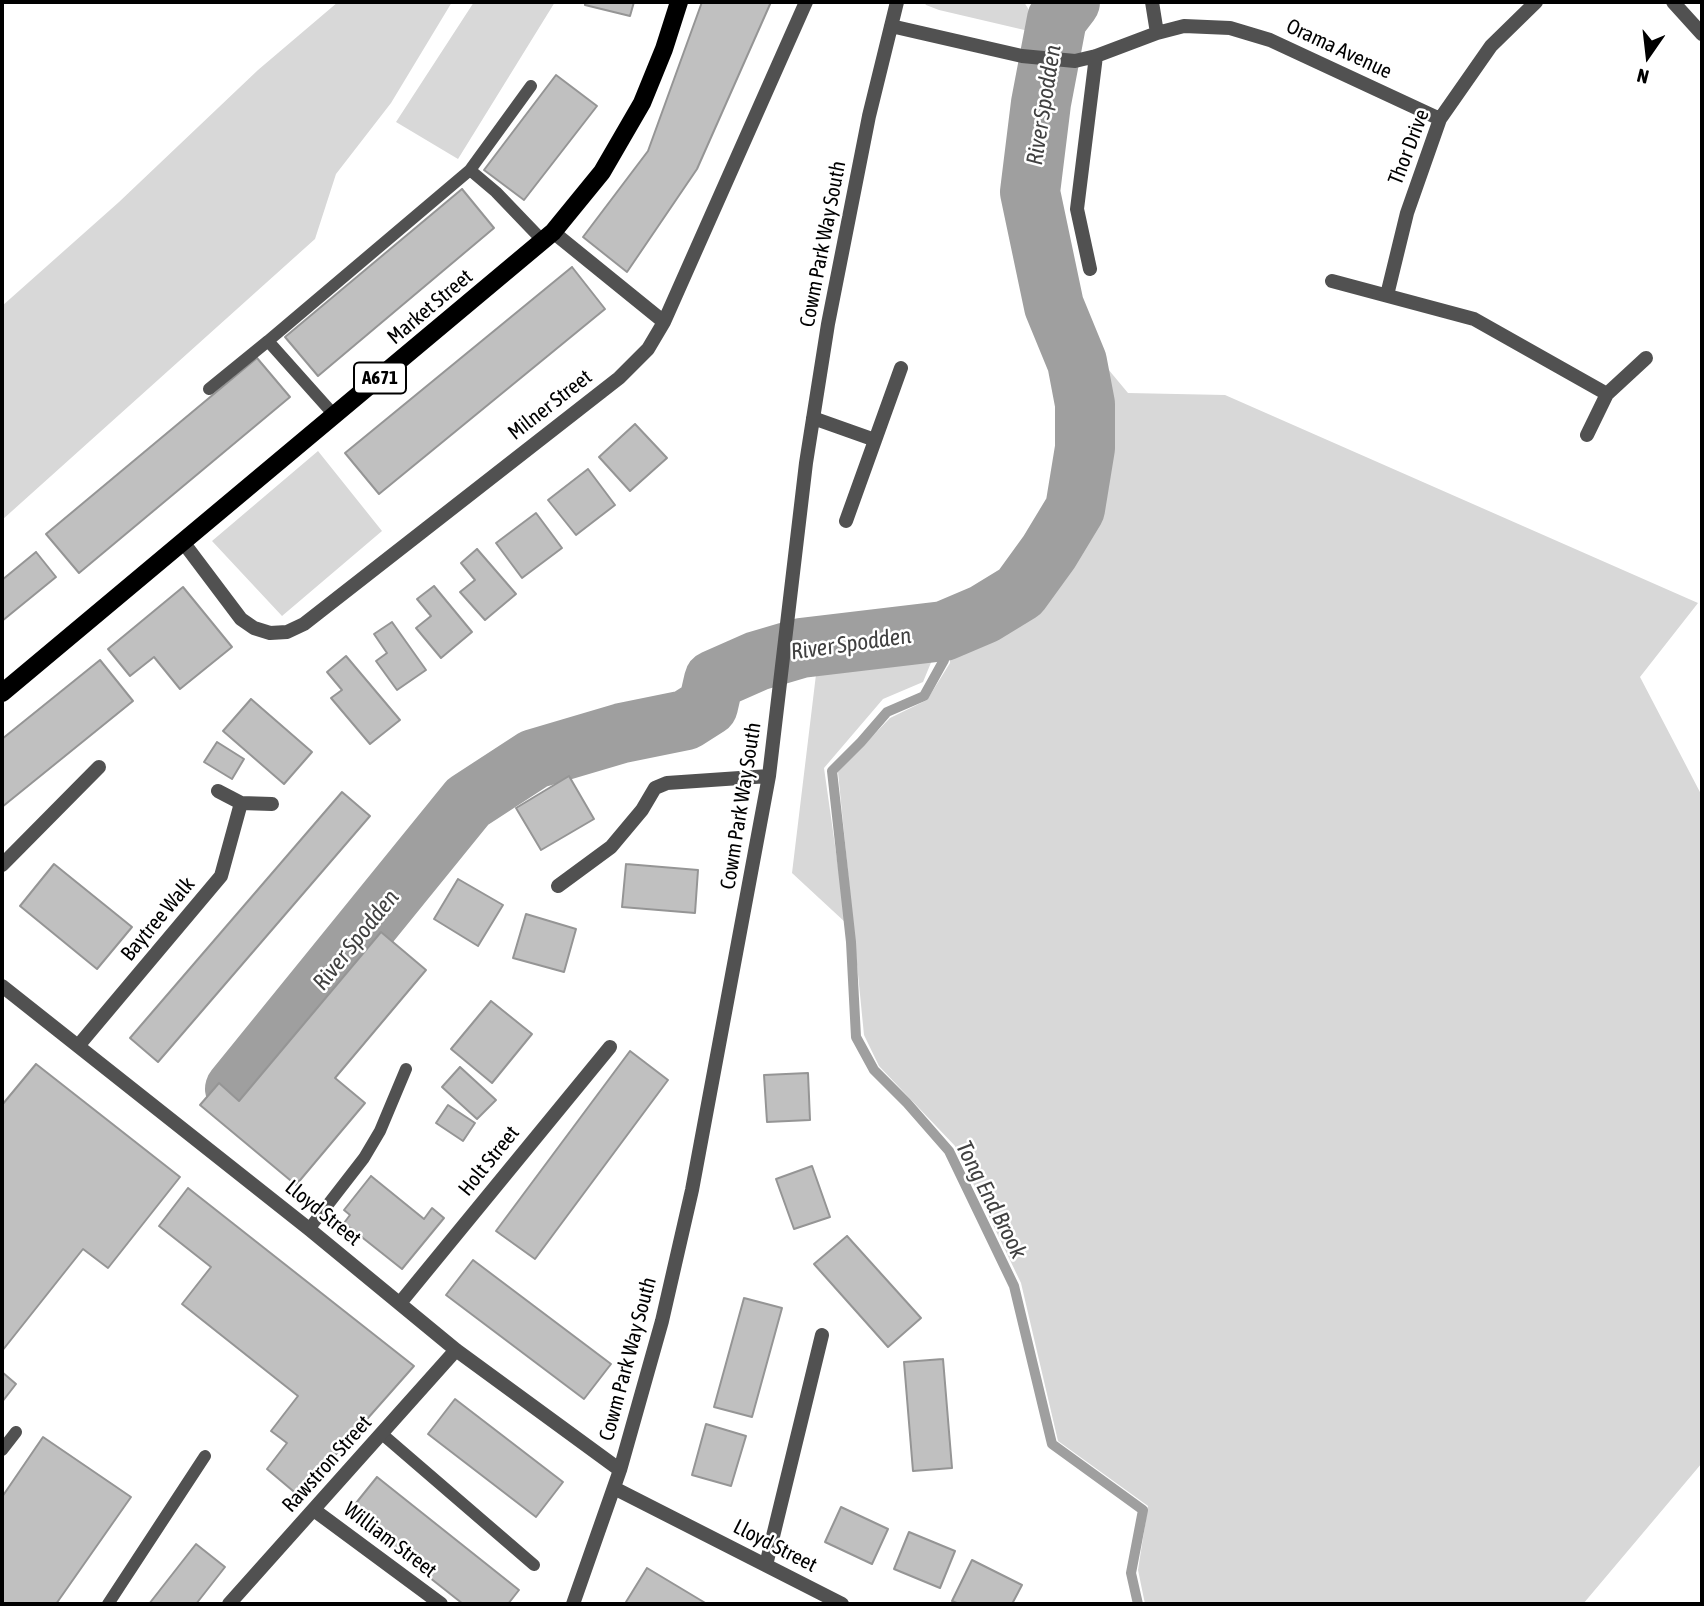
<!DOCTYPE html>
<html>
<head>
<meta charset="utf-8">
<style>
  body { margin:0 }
  #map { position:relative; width:1704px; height:1606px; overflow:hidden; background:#fff; font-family:"Asap Condensed",sans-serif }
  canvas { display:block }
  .frame { position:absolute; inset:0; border:4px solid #000; pointer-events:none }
  .north { position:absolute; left:1613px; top:21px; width:70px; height:70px; -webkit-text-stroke:5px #fff; paint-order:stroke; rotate:194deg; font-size:19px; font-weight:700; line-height:28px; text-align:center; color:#000 }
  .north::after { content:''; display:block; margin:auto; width:24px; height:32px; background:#000; clip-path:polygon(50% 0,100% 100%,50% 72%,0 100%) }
</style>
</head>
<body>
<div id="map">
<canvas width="1704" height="1606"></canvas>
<div class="frame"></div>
<div class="north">N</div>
</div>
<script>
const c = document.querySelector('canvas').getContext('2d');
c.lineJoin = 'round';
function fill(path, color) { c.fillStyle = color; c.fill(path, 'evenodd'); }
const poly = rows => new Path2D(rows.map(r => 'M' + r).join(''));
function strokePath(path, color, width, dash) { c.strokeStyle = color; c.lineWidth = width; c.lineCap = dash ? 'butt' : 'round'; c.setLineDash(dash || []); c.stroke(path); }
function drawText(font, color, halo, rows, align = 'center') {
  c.font = font + ' "Asap Condensed",sans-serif'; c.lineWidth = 5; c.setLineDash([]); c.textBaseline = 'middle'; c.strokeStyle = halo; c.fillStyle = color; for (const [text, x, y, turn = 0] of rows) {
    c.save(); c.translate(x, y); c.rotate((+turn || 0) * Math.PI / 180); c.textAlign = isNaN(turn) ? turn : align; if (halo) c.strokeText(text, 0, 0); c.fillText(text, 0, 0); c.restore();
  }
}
fill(poly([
  [338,2,452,2,391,103,336,174,315,239,2,520,2,306,119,202,258,70],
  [474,2,555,2,458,159,396,122],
  [924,2,1024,2,1036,21,1033,32,939,10,926,5],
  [1093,351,1128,393,1225,395,1698,603,1640,677,1702,796,1702,1463,1583,1604,1145,1604,1138,1570,1148,1506,1058,1441,1021,1283,955,1146,879,1066,864,1035,838,772,890,718,927,700,950,663,950,641,1021,604,1036,587,1086,516,1098,465,1097,393],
  [318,451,382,531,282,616,212,541],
  [923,645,937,648,923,682,883,699,824,768,846,923,792,873,818,658]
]), '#d8d8d8');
strokePath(poly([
  [944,631,944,660,924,696,887,712,861,742,832,771,851,942,856,1037,874,1070,907,1103,949,1151,1014,1286,1052,1444,1143,1510,1131,1573,1138,1604]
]), '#9f9f9f', 10);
strokePath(poly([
  [235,1089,468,802,534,759,622,733,686,720,708,706,714,680,757,661,801,648,944,631,984,614,1020,592,1049,552,1075,509,1085,448,1085,404,1077,362,1054,306,1030,192,1041,103,1057,19,1070,2]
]), '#9f9f9f', 60);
const building = poly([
  [585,2,634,2,630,16,585,5,585,2],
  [702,2,771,2,697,169,627,272,583,237,648,151,702,2],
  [556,75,597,106,524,200,484,170,556,75],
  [462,189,494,228,318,376,285,337,462,189],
  [572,267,605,309,379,494,345,453,572,267],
  [257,358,290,397,79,573,46,534,257,358],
  [635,424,667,458,630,491,599,457,635,424],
  [588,469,615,505,576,535,548,500,588,469],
  [536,513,562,548,522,578,496,543,536,513],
  [477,549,516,594,485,620,460,592,475,580,461,563,477,549],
  [36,552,56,577,2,621,2,580,36,552],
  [434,586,472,632,441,658,416,628,431,616,417,599,434,586],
  [183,587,232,647,180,689,154,657,130,676,108,649,183,587],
  [392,622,426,670,397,690,376,661,387,653,374,634,392,622],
  [346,656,400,720,370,744,331,698,342,690,327,672,346,656],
  [100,660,133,701,2,807,2,739,100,660],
  [251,699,312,752,284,784,223,731,251,699],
  [217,742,244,759,232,779,204,762,217,742],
  [569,776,594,819,541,850,516,808,569,776],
  [342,792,370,816,158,1062,130,1038,342,792],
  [54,864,132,927,97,969,20,906,54,864],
  [626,864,698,870,695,913,622,907,626,864],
  [458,879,503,905,478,946,434,919,458,879],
  [526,914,576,929,564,972,513,958,526,914],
  [381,932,426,970,335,1078,365,1103,296,1185,200,1105,219,1083,239,1101,381,932],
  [491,1001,532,1034,492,1083,451,1049,491,1001],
  [630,1051,668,1080,535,1259,496,1231,630,1051],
  [36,1064,180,1177,108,1268,83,1249,2,1351,2,1105,36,1064],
  [460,1067,496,1100,477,1119,442,1087,460,1067],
  [808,1073,810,1120,767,1122,764,1075,808,1073],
  [448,1105,475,1123,463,1141,436,1123,448,1105],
  [812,1166,830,1217,794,1229,776,1179,812,1166],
  [371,1176,424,1219,432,1208,444,1218,402,1269,344,1223,350,1215,344,1210,371,1176],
  [188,1188,414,1366,299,1496,267,1469,287,1443,271,1431,298,1396,182,1304,211,1267,159,1226,188,1188],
  [847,1236,921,1318,888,1347,814,1264,847,1236],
  [473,1260,611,1364,584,1399,446,1295,473,1260],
  [744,1298,782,1308,752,1417,714,1407,744,1298],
  [943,1359,952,1468,913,1471,904,1362,943,1359],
  [2,1372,16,1384,2,1402,2,1372],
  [455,1399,563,1482,536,1517,428,1434,455,1399],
  [706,1424,746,1436,731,1486,692,1475,706,1424],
  [43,1437,131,1497,56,1604,2,1604,2,1497,43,1437],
  [377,1477,519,1590,508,1604,463,1604,348,1513,377,1477],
  [841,1507,888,1529,872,1564,825,1542,841,1507],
  [909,1532,955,1551,940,1588,894,1569,909,1532],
  [196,1544,225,1567,196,1604,149,1604,196,1544],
  [972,1560,1022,1585,1012,1604,959,1604,952,1601,972,1560],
  [647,1568,707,1604,629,1604,626,1602,647,1568]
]);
fill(building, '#c0c0c0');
strokePath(building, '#959595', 2);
strokePath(poly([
  [470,170,496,192,543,241],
  [209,389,268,341],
  [335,416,268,341,470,170,531,86],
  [309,1229,364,1158,380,1131,406,1069],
  [382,1434,534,1565],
  [2,1450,16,1432],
  [108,1604,205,1456]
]), '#515151', 12);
strokePath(poly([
  [1152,2,1157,33],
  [1673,2,1702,34],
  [891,26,1022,56,1075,61,1096,56,1157,33,1184,26,1230,28,1270,40,1440,119],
  [553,232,664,322],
  [1090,269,1077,209,1096,56],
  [1332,281,1474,319,1607,394],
  [1387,295,1407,213,1440,119,1491,46,1536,2],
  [813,418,875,440],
  [1587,435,1607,394,1646,358],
  [846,521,901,368],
  [183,542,241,619,254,628,270,633,287,632,304,624,619,378,648,349,664,322,806,2],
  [218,791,241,803,272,804],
  [2,865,99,767],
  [558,886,611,847,642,810,655,788,667,783,769,776],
  [2,986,309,1229,456,1350,620,1470],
  [78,1046,221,876,241,803],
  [400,1303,610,1047],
  [614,1488,842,1604],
  [314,1510,441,1604],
  [766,1565,822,1335],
  [229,1604,456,1350],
  [573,1604,620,1470,662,1321,692,1190,769,776,806,463,828,324,869,116,897,2]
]), '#515151', 14);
strokePath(poly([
  [2,693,553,232,602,172,642,103,664,49,679,2]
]), '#000', 18);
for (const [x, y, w] of [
  [380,378,52]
]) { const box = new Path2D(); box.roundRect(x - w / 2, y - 15.5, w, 31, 5); c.fillStyle = '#fff'; c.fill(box); strokePath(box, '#000', 2); }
drawText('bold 19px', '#000', null, [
  ["A671",380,378]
]);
drawText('21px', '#000', '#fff', [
  ["Orama Avenue",1339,49,25],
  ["Thor Drive",1409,147,-69],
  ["Cowm Park Way South",823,244,-79],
  ["Market Street",430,307,-40],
  ["Milner Street",550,405,-38],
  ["Cowm Park Way South",741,806,-81],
  ["Baytree Walk",158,919,-50],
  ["Holt Street",489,1161,-51],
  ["Lloyd Street",323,1213,39],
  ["Cowm Park Way South",628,1359,-75],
  ["Rawstron Street",327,1464,-48],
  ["William Street",390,1540,37],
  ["Lloyd Street",775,1546,27]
]);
drawText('italic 23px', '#404040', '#fff', [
  ["River Spodden",1044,105,-81],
  ["River Spodden",851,644,-8],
  ["River Spodden",356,940,-51],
  ["Tong End Brook",991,1200,63]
]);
</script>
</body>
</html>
